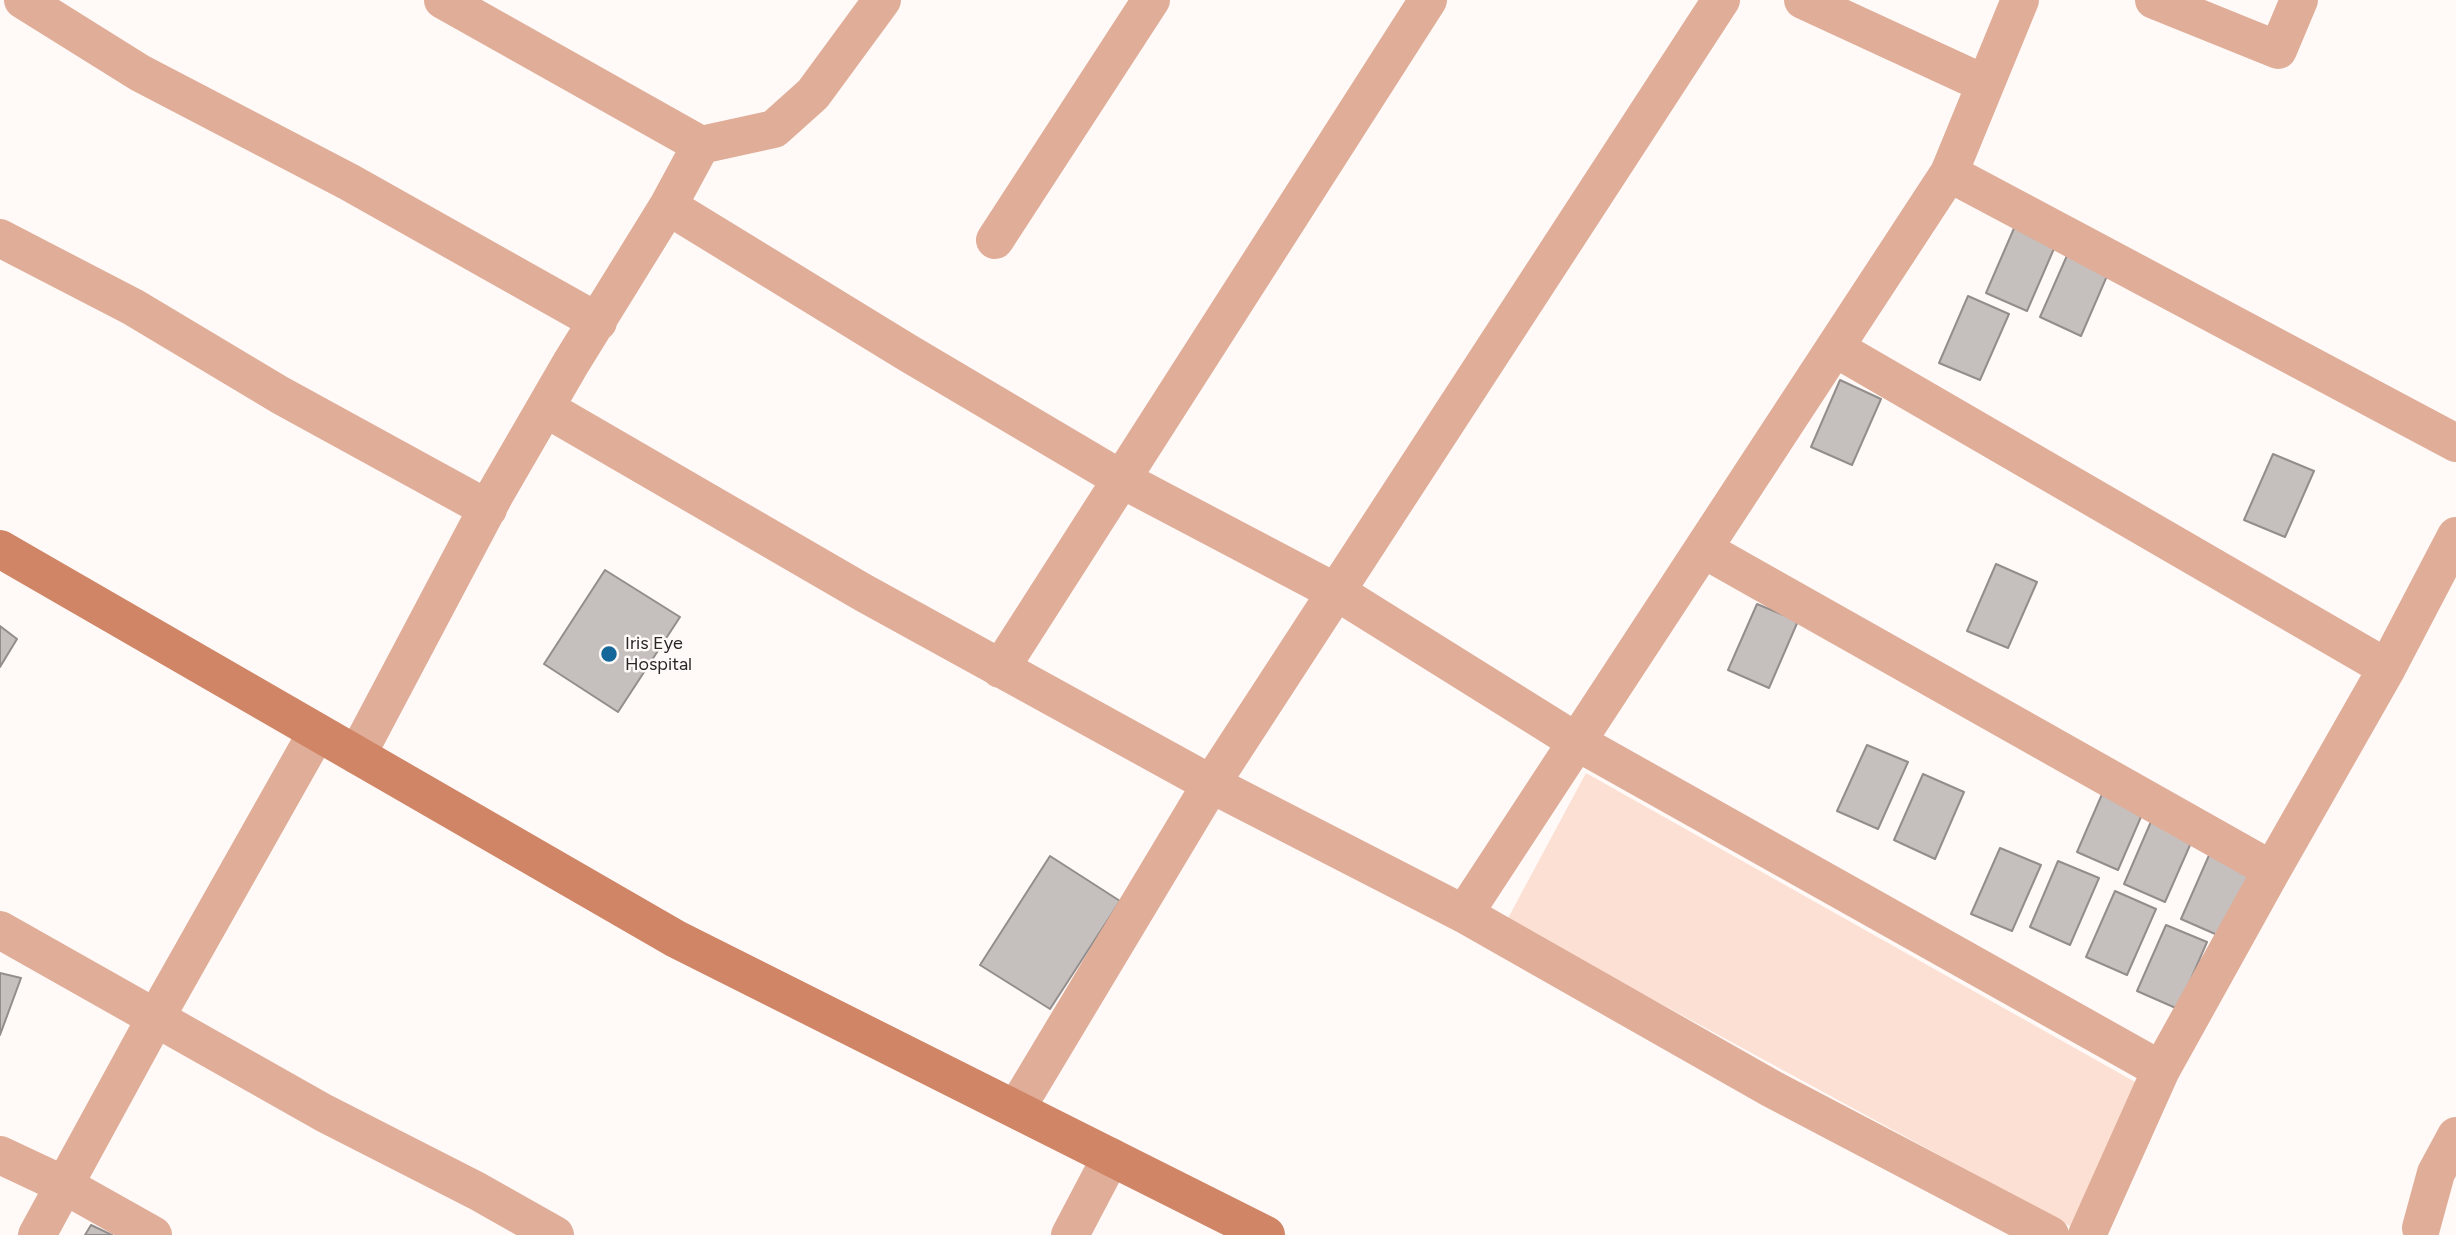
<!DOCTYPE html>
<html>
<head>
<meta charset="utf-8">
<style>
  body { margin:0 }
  canvas { display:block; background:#fffaf8 }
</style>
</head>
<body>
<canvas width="2456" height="1235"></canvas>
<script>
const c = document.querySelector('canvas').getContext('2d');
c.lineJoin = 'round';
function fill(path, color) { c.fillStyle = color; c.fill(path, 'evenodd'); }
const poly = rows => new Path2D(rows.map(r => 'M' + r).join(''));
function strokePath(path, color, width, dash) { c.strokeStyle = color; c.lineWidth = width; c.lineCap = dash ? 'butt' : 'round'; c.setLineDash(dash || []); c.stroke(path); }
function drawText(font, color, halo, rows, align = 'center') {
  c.font = font + ' Figtree,sans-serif'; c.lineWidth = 5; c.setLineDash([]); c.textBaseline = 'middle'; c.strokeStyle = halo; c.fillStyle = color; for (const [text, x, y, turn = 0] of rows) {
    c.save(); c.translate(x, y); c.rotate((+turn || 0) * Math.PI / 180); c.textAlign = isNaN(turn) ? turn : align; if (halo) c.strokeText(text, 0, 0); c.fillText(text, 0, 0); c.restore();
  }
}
fill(poly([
  [1586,773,2137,1083,2075,1229,1507,920]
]), '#fde0d4');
const building = poly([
  [2015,226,2056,244,2027,311,1986,293,2015,226],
  [2069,251,2110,269,2081,336,2040,317,2069,251],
  [1968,296,2009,314,1980,380,1939,363,1968,296],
  [1840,380,1881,399,1852,465,1811,447,1840,380],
  [2273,454,2314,471,2285,537,2244,520,2273,454],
  [1996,564,2037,582,2008,648,1967,631,1996,564],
  [605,570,680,617,618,712,544,664,605,570],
  [1757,604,1798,621,1769,688,1728,670,1757,604],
  [0,626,17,639,0,667,0,626],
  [1867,745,1908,762,1878,829,1837,811,1867,745],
  [1923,774,1964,792,1935,859,1894,840,1923,774],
  [2106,785,2147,803,2118,870,2077,852,2106,785],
  [2153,817,2194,836,2165,902,2124,884,2153,817],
  [2000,848,2041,865,2012,931,1971,914,2000,848],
  [2210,853,2251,871,2222,937,2181,919,2210,853],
  [1050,856,1120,901,1050,1009,980,965,1050,856],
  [2058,861,2099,878,2070,945,2030,927,2058,861],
  [2115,891,2156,909,2127,975,2086,957,2115,891],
  [2166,925,2207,942,2178,1009,2137,991,2166,925],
  [0,973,21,978,0,1035,0,973],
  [91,1225,112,1235,85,1235,91,1225]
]);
fill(building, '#c5bfbd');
strokePath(building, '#938d8b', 2);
strokePath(poly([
  [23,0,140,73,349,182,598,322],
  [1803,0,1985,84],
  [2154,0,2278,50,2299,0],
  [701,145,774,129,813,94,882,0],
  [1949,173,2456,443],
  [668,206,908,353,1121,479,1345,597,1577,742,2161,1070,2087,1235],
  [0,238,133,307,280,395,488,509],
  [995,240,1151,0],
  [1835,348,2387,668,2272,870],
  [545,408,864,593,1211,784,1721,0],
  [1703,549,2272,870,2161,1070],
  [2387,668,2456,536],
  [1000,669,1428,0],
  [357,755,494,496,571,363,668,206,701,145,443,0],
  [1464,914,1949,173,2020,0],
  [0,930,324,1113,477,1191,555,1235],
  [1016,1109,1211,784,1464,914,1772,1089,2050,1235],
  [0,1155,64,1185,153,1235],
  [2421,1228,2436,1173,2456,1136],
  [37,1235,155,1019,317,732],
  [1070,1235,1111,1157]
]), '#e0ad98', 38);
strokePath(poly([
  [0,549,676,939,1266,1235]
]), '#cf8566', 38);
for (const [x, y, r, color] of [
  [609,654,9,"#146798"]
]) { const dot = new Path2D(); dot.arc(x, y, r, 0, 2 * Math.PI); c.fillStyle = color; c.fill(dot); strokePath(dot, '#fffaf8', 2.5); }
drawText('18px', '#292726', '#fffaf8', [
  ["Iris Eye",625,644],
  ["Hospital",625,665]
], 'left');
</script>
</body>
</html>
